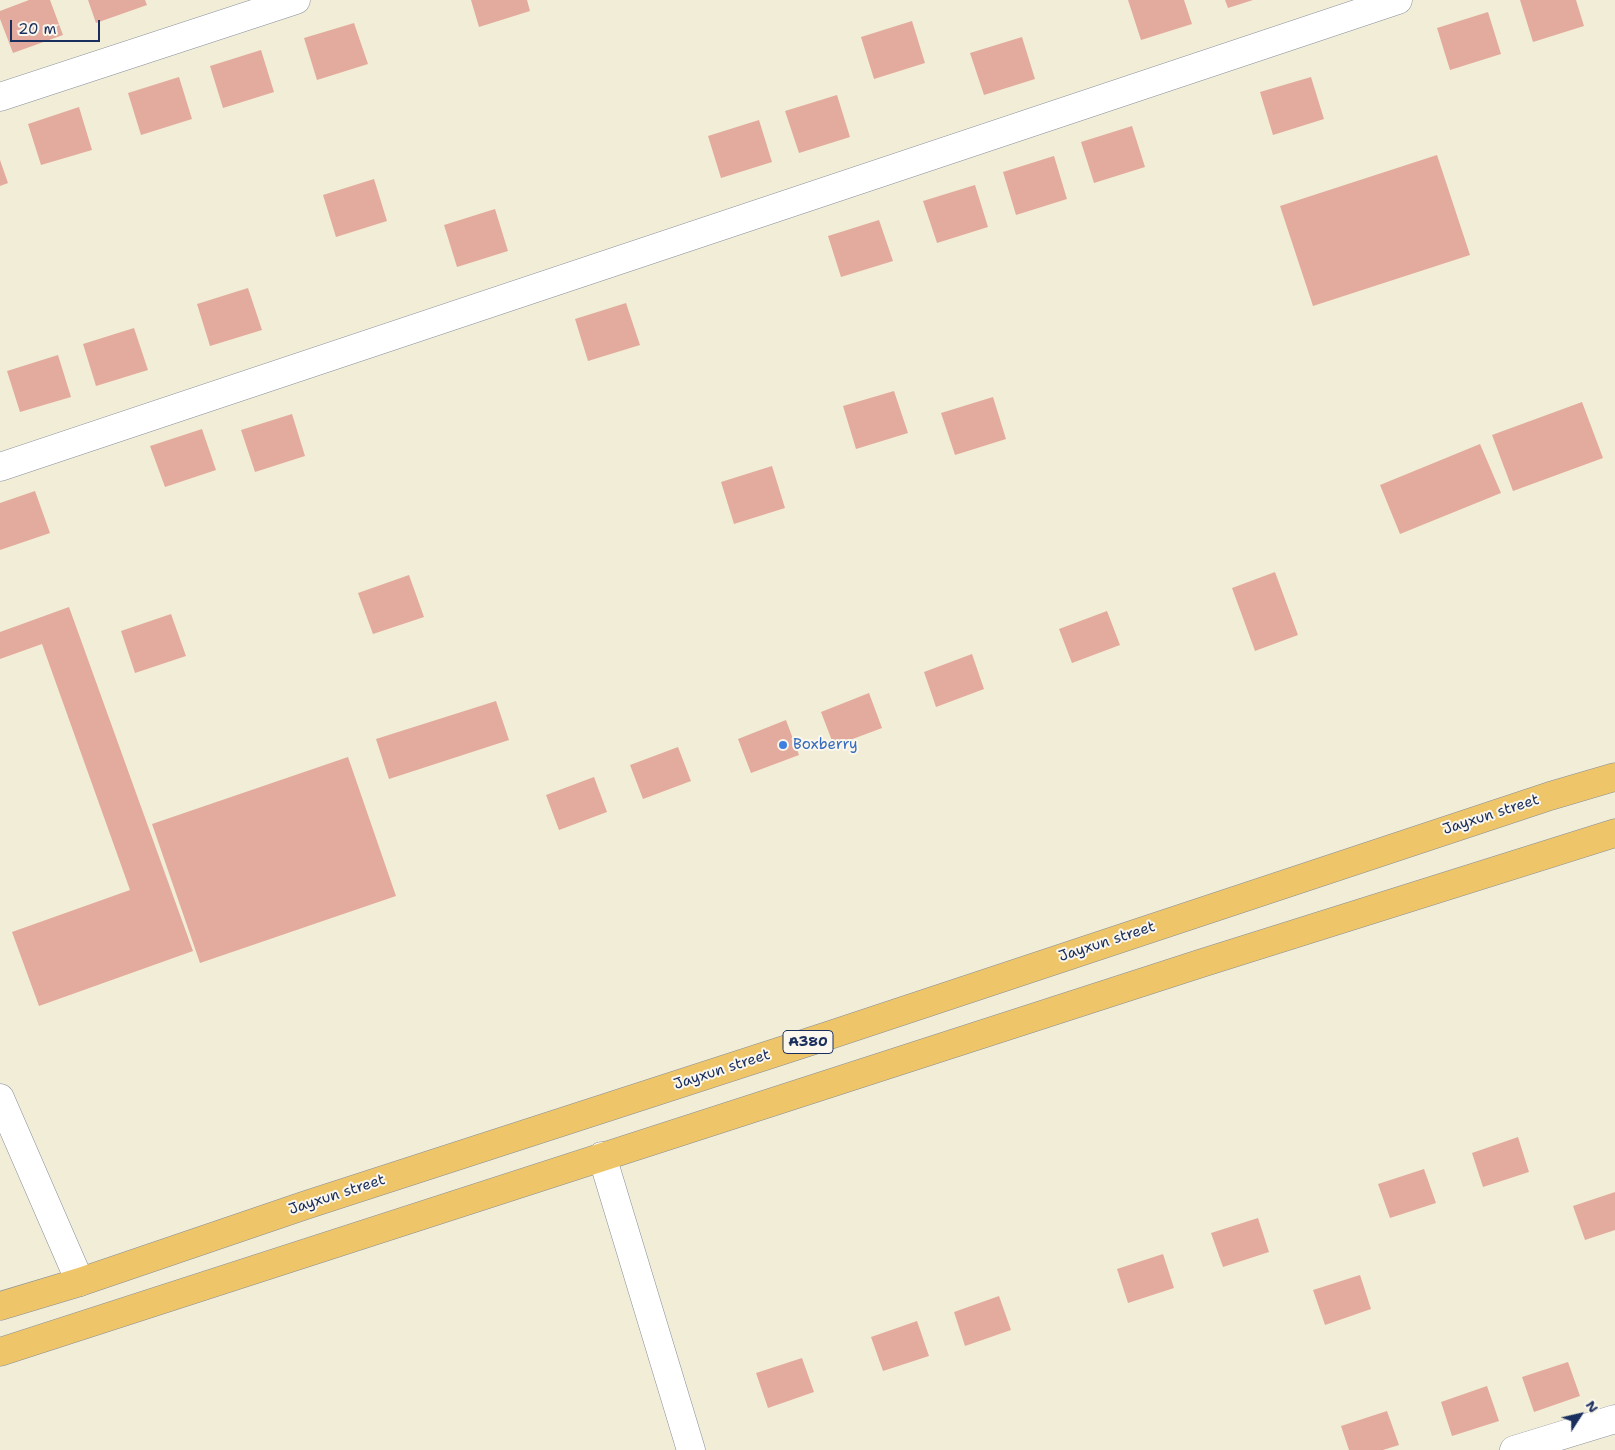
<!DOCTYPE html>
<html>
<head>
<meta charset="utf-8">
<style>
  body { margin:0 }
  #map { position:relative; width:1615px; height:1450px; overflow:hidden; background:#f2edd7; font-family:"Shantell Sans",sans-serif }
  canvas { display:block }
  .north { position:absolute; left:1555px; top:1390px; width:50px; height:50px; -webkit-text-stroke:4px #fbf7ec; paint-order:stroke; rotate:55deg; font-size:14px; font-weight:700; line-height:20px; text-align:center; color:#1b2f5e }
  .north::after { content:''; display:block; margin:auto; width:18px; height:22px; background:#1b2f5e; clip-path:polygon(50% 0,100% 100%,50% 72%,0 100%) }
  .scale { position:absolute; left:10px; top:20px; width:90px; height:22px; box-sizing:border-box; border:2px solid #1b2f5e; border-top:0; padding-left:6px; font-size:15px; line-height:18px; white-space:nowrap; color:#1b2f5e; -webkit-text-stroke:4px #fbf7ec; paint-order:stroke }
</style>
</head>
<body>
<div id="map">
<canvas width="1615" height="1450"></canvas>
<div class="north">N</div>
<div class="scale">20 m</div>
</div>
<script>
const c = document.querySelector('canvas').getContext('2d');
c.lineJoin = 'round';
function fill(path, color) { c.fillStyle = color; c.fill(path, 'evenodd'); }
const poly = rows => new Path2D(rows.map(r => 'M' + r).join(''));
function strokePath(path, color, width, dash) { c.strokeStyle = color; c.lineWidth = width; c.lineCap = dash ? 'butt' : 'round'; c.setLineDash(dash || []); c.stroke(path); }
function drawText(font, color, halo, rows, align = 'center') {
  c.font = font + ' "Shantell Sans",sans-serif'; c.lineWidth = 4; c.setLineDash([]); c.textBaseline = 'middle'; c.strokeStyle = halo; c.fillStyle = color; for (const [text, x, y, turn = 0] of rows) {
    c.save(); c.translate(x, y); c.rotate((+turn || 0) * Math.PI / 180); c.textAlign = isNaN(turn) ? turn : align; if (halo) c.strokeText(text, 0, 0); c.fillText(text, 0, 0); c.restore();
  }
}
fill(poly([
  [29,0,50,0,63,35,13,53,0,19,0,11],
  [88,0,145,0,147,5,96,23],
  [471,0,527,0,530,11,479,27],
  [1128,0,1184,0,1192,24,1141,40],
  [1225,0,1253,0,1228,8],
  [1520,0,1576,0,1584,26,1533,42],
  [1488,12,1501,54,1450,70,1437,28],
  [912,21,925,63,874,79,861,37],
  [354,23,368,64,317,80,304,38],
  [1022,37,1035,79,984,95,970,53],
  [261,50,274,92,223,108,210,66],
  [179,77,192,119,141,135,128,93],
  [1311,77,1324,119,1273,135,1260,92],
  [837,95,850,137,799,153,785,111],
  [79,107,92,150,41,165,28,124],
  [759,120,772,162,721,178,708,136],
  [1132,126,1145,167,1094,183,1081,142],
  [1437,155,1470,255,1313,306,1280,206],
  [1054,156,1067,199,1016,215,1003,172],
  [0,160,8,183,0,186],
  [374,179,387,221,336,237,323,195],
  [975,185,988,227,937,243,923,201],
  [495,209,508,251,457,267,444,225],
  [879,220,893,261,841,277,828,236],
  [248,288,262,330,210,346,197,304],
  [626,303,640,345,588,361,575,319],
  [134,328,148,370,96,386,83,344],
  [58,355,71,397,20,412,7,371],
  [894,391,908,433,856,449,843,406],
  [993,397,1006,439,955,455,941,413],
  [1582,402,1603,458,1513,491,1492,435],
  [292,414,305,456,255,472,241,430],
  [202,429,216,470,165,487,150,446],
  [1480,444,1501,493,1400,534,1380,485],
  [772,466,785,508,734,524,721,482],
  [35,491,50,533,0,550,0,503],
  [1275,572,1298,635,1255,651,1232,588],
  [409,575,424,617,373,634,358,593],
  [69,607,193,951,39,1006,12,932,130,890,42,644,0,659,0,632],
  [1107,611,1120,645,1072,663,1059,629],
  [171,614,186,656,135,673,121,631],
  [972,654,984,689,936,707,924,672],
  [869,693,882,728,834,746,821,712],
  [496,701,509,740,389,779,376,739],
  [786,720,799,755,751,773,738,739],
  [678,747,691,781,643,799,630,765],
  [348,757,396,896,200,963,152,824],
  [594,777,607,812,559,830,546,795],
  [1518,1137,1529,1172,1483,1187,1472,1153],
  [1424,1169,1436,1203,1390,1218,1378,1184],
  [1615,1192,1615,1230,1585,1240,1573,1206],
  [1258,1218,1269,1252,1223,1267,1211,1233],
  [1163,1254,1174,1288,1128,1303,1117,1269],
  [1360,1275,1371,1309,1325,1325,1313,1290],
  [999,1296,1011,1330,965,1346,954,1312],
  [917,1321,929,1356,883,1371,871,1337],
  [802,1358,814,1392,768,1408,756,1373],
  [1568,1362,1580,1396,1534,1412,1522,1377],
  [1487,1386,1499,1421,1452,1436,1441,1402],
  [1387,1411,1399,1445,1383,1450,1349,1450,1341,1426]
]), '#e3ab9d');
const minor = poly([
  [0,97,296,0],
  [0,467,1398,0],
  [0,1098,80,1282],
  [602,1156,691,1450],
  [1514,1450,1615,1419]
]);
const highway = poly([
  [0,1306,80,1282,306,1205,827,1036,1550,796,1615,777],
  [0,1352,1202,963,1615,833]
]);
strokePath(minor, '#868e9a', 29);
strokePath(highway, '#868e9a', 29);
strokePath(minor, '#fff', 28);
strokePath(highway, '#eec569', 28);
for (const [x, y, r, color] of [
  [783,745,5,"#3f7fe0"]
]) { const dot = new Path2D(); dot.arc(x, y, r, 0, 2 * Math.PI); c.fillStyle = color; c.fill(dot); strokePath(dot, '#fbf7ec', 2); }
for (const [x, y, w] of [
  [808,1042,50]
]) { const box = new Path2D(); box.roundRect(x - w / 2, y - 11.5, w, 23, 4); c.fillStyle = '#fbf7ec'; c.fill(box); strokePath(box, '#1b2f5e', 1); }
drawText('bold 14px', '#1b2f5e', null, [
  ["A380",808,1042]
]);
drawText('15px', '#366cbe', '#fbf7ec', [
  ["Boxberry",793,745]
], 'left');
drawText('15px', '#1b2f5e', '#fbf7ec', [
  ["Jayxun street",1491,815,-18],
  ["Jayxun street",1107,942,-18],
  ["Jayxun street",722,1070,-18],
  ["Jayxun street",337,1195,-18]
]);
</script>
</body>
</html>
